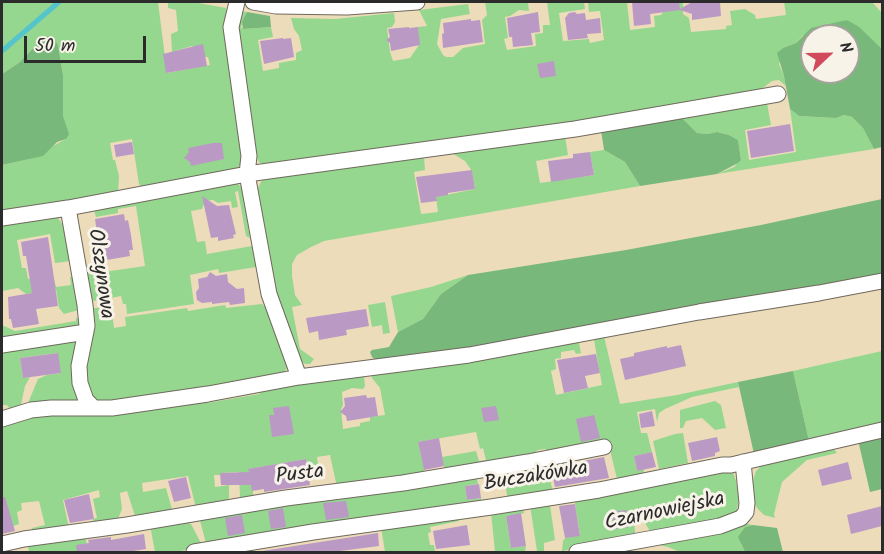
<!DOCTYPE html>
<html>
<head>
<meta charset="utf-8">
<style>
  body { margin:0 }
  #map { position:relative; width:884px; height:554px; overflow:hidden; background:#eddcba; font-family:Kalam,sans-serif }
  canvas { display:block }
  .frame { position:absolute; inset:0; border:3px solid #2b2b2b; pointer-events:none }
  .north { position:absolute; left:800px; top:24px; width:60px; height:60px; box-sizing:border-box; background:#f7f3e8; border:2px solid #a5a39c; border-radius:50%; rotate:68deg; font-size:16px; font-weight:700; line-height:24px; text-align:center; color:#2b2b2b }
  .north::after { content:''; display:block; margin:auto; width:21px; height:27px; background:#d1495b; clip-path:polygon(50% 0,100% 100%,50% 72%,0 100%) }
  .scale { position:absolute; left:24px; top:36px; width:122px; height:27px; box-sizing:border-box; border:3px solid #2b2b2b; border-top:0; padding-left:8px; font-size:18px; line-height:21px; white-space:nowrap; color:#2b2b2b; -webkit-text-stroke:4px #f7f3e8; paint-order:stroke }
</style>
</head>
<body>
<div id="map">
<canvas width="884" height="554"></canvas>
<div class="frame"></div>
<div class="north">N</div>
<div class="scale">50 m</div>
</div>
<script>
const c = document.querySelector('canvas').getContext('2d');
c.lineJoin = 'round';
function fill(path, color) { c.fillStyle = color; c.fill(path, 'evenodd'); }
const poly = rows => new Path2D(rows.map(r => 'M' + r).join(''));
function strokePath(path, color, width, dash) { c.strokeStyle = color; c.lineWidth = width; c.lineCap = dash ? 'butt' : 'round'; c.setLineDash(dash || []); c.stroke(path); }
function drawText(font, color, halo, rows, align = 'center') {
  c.font = font + ' Kalam,sans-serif'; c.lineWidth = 6; c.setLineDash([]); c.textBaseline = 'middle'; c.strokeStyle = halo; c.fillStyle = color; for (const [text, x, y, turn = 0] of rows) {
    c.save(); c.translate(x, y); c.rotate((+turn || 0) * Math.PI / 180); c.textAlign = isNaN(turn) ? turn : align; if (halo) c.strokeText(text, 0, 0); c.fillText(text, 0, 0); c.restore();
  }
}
fill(poly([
  [2,2,158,2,167,73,210,65,208,57,205,57,192,46,172,52,171,34,178,31,176,10,168,8,168,2,193,2,226,8,244,152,241,164,236,169,142,188,139,184,132,139,110,143,113,160,115,160,119,176,118,192,2,215,2,165,29,159,66,139,63,116,63,75,58,45,53,36,39,42,20,62,2,74],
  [485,2,528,2,529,11,519,10,510,16,505,17,508,38,504,39,507,50,536,46,535,34,543,33,543,25,550,25,547,2,584,2,585,9,559,13,563,41,589,39,590,43,604,40,600,11,589,12,588,2,627,2,630,30,655,27,654,16,661,15,663,12,662,2,683,2,683,14,689,18,691,32,726,29,726,26,732,25,730,11,745,9,755,15,756,19,786,15,784,2,872,2,882,13,882,49,847,20,802,36,796,43,783,48,779,64,784,76,786,86,779,80,772,81,759,91,685,107,264,165,259,162,253,150,236,26,241,11,247,12,241,27,243,29,271,27,273,37,258,40,263,71,279,68,279,63,296,60,296,53,302,50,299,36,294,29,291,18,335,19,394,13,395,22,392,27,387,28,390,52,393,61,410,58,419,45,418,27,427,26,419,10,468,4,470,14,441,19,437,44,443,55,446,57,453,57,463,48,485,44,482,20,487,15],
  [767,103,771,125,745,130,749,160,796,152,790,109,799,116,836,118,844,115,852,117,863,128,874,149,717,174,734,167,741,159,738,140,729,135,717,132,708,134,697,133,681,117],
  [565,136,568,155,536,161,540,183,594,175,590,152,604,150,625,162,640,186,324,241,311,247,297,255,292,264,292,276,295,295,302,305,292,307,300,349,314,359,310,364,305,364,300,360,275,294,257,190,262,180,270,177,424,156,425,170,414,172,421,214,438,212,436,197,475,189,472,171,465,161,450,152],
  [236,183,242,187,250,238,246,236,238,191,235,192,238,207,232,208,231,201,218,203,213,200,205,201,202,209,191,211,197,242,205,241,207,254,252,246,256,267,219,273,218,269,190,275,194,304,127,314,126,304,123,304,121,296,94,301,92,299,88,291,85,269,87,264,90,274,145,266,136,206,118,209,118,213,96,217,94,210,80,212,76,216,77,212],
  [52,216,58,218,65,228,71,261,55,263,50,234,17,240,22,268,26,268,28,279,53,275,56,287,71,285,70,277,74,277,79,310,64,314,59,308,56,289,26,294,18,288,2,291,2,223],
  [468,275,441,294,423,319,398,332,391,296,431,287],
  [385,302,390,333,383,334,382,325,372,327,368,305],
  [262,304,266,308,269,317,274,319,288,367,284,372,276,376,97,404,83,382,93,309,95,308,111,306,114,328,126,326,125,317,187,308,188,311,225,305,226,308],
  [76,318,80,318,84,404,26,408,38,379,47,375,61,373,57,353,20,358,23,378,30,377,25,386,20,409,12,412,7,405,2,405,2,325,15,331,76,321],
  [603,332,620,404,677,395,738,382,739,387,692,397,665,409,659,413,657,422,655,409,637,412,641,433,647,433,652,452,634,456,637,471,644,469,643,477,618,483,610,450,551,454,545,449,538,450,527,458,445,472,442,457,476,451,479,461,486,460,483,448,480,449,476,432,418,442,425,473,337,487,330,455,317,457,319,470,308,473,306,459,249,469,254,499,243,499,240,497,239,472,221,473,220,475,214,475,215,487,229,485,229,498,224,503,196,508,188,476,142,483,143,492,166,488,173,513,137,519,134,513,127,491,120,493,122,509,117,521,94,524,93,519,97,518,93,499,100,497,99,490,63,500,69,528,32,530,32,528,45,525,39,501,21,503,22,510,17,512,19,524,13,526,7,507,2,508,2,425,32,415,197,399,207,403,259,394,265,388,364,376,365,386,363,389,352,388,342,392,343,405,341,409,343,429,360,426,360,423,370,421,370,417,385,415,380,388,372,378,371,374,578,338,581,353,576,354,574,350,561,352,561,358,555,359,556,369,551,371,556,395,602,385,593,334],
  [882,351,882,427,809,441,793,371],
  [715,401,721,405,726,428,715,430,702,418,686,421,683,428,680,428,680,410],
  [683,433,688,463,659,469,653,441,675,434],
  [831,445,837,453,807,460,782,482,774,514,775,518,764,515,757,508,754,503,753,480,756,471,762,465],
  [573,458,575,467,552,471,550,465,548,466,553,494,508,500,503,474,477,479,478,484,465,486,467,500,481,498,482,504,207,547,199,517],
  [723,469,733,472,736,481,739,499,736,514,653,535,640,516,637,515,634,517,635,533,633,536,562,551,563,541,565,538,580,535,574,497],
  [530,505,550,505,555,540,544,543,544,552,538,552,537,551],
  [523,506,524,513,506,516,511,548,526,546,525,552,495,552,491,512],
  [459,518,459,521,430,527,431,532,428,533,430,545,434,545,435,552,385,552,381,527],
  [183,521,191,524,203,547,175,552,155,552,150,525],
  [742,523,753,525,745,527,741,544,745,552,680,552,668,547,654,544],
  [85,534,88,552,29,552,27,542]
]), '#95d78f');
fill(poly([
  [247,12,270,16,271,27,243,29,242,22],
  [847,20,859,27,882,49,882,147,874,149,863,128,852,117,844,115,836,118,799,116,790,109,784,76,777,53,783,48,796,43,811,28],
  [812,36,848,36,848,72,812,72],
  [48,36,53,36,58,45,63,75,63,116,69,134,66,139,57,142,43,156,2,165,2,74,20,62,39,42],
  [681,117,697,133,708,134,717,132,729,135,738,140,741,160,738,163,717,174,640,186,625,162,604,150,601,130],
  [882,199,882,276,538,337,377,361,372,357,370,352,372,350,389,347,398,332,423,319,441,294,468,275,626,250,761,225],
  [793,371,809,441,754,454,738,382],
  [882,434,882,489,870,492,858,440],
  [753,525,777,528,783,552,745,552,738,537,745,527]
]), '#78b87a');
strokePath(poly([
  [2,51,59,2]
]), '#56c4cb', 5);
fill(poly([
  [632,2,679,2,680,9,692,2,720,2,721,16,692,20,692,14,680,10,650,14,651,24,634,26],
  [538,12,540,32,531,33,533,45,513,47,512,37,509,37,507,18],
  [575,12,577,14,585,13,586,20,600,18,601,33,587,34,588,38,568,40,565,18,569,13],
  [471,19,471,21,480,20,483,42,443,48,442,34,444,33,443,23],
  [409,27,409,28,418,27,420,45,391,51,390,43,386,40,390,37,388,29],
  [283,38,283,39,291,38,294,57,264,64,260,41],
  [203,44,207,66,166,73,163,54],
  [554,61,556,76,540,78,537,64],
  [790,124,794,151,751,158,747,131],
  [132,142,134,154,116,157,114,145],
  [213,143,222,143,224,159,191,166,190,162,184,158,189,152,188,148],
  [590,152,594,175,551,182,548,161,573,158,573,154],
  [472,170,475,189,448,193,448,195,436,197,437,201,421,203,416,177],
  [202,196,217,206,229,205,236,234,233,235,234,238,218,241,218,237,211,238],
  [124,214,125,221,128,220,131,235,133,250,129,250,130,256,101,261,95,219],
  [48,237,58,306,36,309,39,324,13,328,11,319,9,319,8,297,32,293,26,256,23,256,21,242],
  [210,272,216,276,227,274,228,282,237,289,244,288,245,303,230,305,229,302,212,304,212,302,202,303,197,300,196,292,199,288,198,279,207,277],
  [366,309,369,326,346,330,347,335,319,340,318,331,309,333,306,318],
  [681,345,686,366,625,380,620,359,634,356,634,353,667,346,667,348],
  [58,353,61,373,23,378,20,358],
  [596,354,600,373,585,376,588,388,564,393,557,360],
  [366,395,367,398,375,397,378,416,347,421,346,416,340,412,345,406,344,398],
  [289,406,294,434,272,437,269,415,274,415,273,408],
  [496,406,499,420,484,422,481,408],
  [652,411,655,426,641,428,639,414],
  [594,415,600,438,581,442,576,419],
  [717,437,720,451,715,453,715,456,692,461,688,443],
  [439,438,444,466,424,470,418,442],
  [652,452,656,467,637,471,634,456],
  [604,457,609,478,555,487,552,473,584,467,583,461],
  [306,459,310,485,264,492,264,489,252,491,251,485,221,485,220,473,249,472,248,469],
  [848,462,852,479,822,486,818,470],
  [186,477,191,498,174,502,168,481],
  [479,484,481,498,467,500,465,486],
  [89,494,94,519,70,523,64,500],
  [2,497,5,497,15,531,2,534],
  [346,501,349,517,326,520,323,503],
  [575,504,580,536,565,538,559,506],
  [882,506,882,526,851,534,847,515],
  [283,508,286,527,271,529,268,511],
  [626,510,629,527,614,529,612,512],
  [521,513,526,546,511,548,506,516],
  [242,515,245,533,228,536,225,518],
  [467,525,470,545,436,549,433,531],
  [378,533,379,546,340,551,341,552,256,552],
  [144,534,146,549,127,552,77,552,76,545,89,543,88,540,111,537,111,540]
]), '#bb99c5');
const minor = poly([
  [237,2,231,27,249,156,247,174,269,294,299,377],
  [253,2,276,6,347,7,417,2],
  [68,208,247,174,575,129,778,94],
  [2,218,68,208,85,305,87,326,79,366,80,383,86,400,93,407],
  [2,345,86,332],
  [2,419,31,410,51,408,112,408,208,394,299,377,469,355,699,312,819,293,882,281],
  [2,544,24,539,127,525,286,498,403,483,528,462,604,447],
  [194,552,313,532,491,507,599,490,722,465,731,465,882,430],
  [577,552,720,526,741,518,746,512,747,503,743,462]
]);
strokePath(minor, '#6f695d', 17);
strokePath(minor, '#fff', 15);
drawText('21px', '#2b2b2b', '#f7f3e8', [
  ["Olszynowa",99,274,82],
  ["Pusta",300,476,-7],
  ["Buczakówka",536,478,-9],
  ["Czarnowiejska",665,513,-12]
]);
</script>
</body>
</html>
